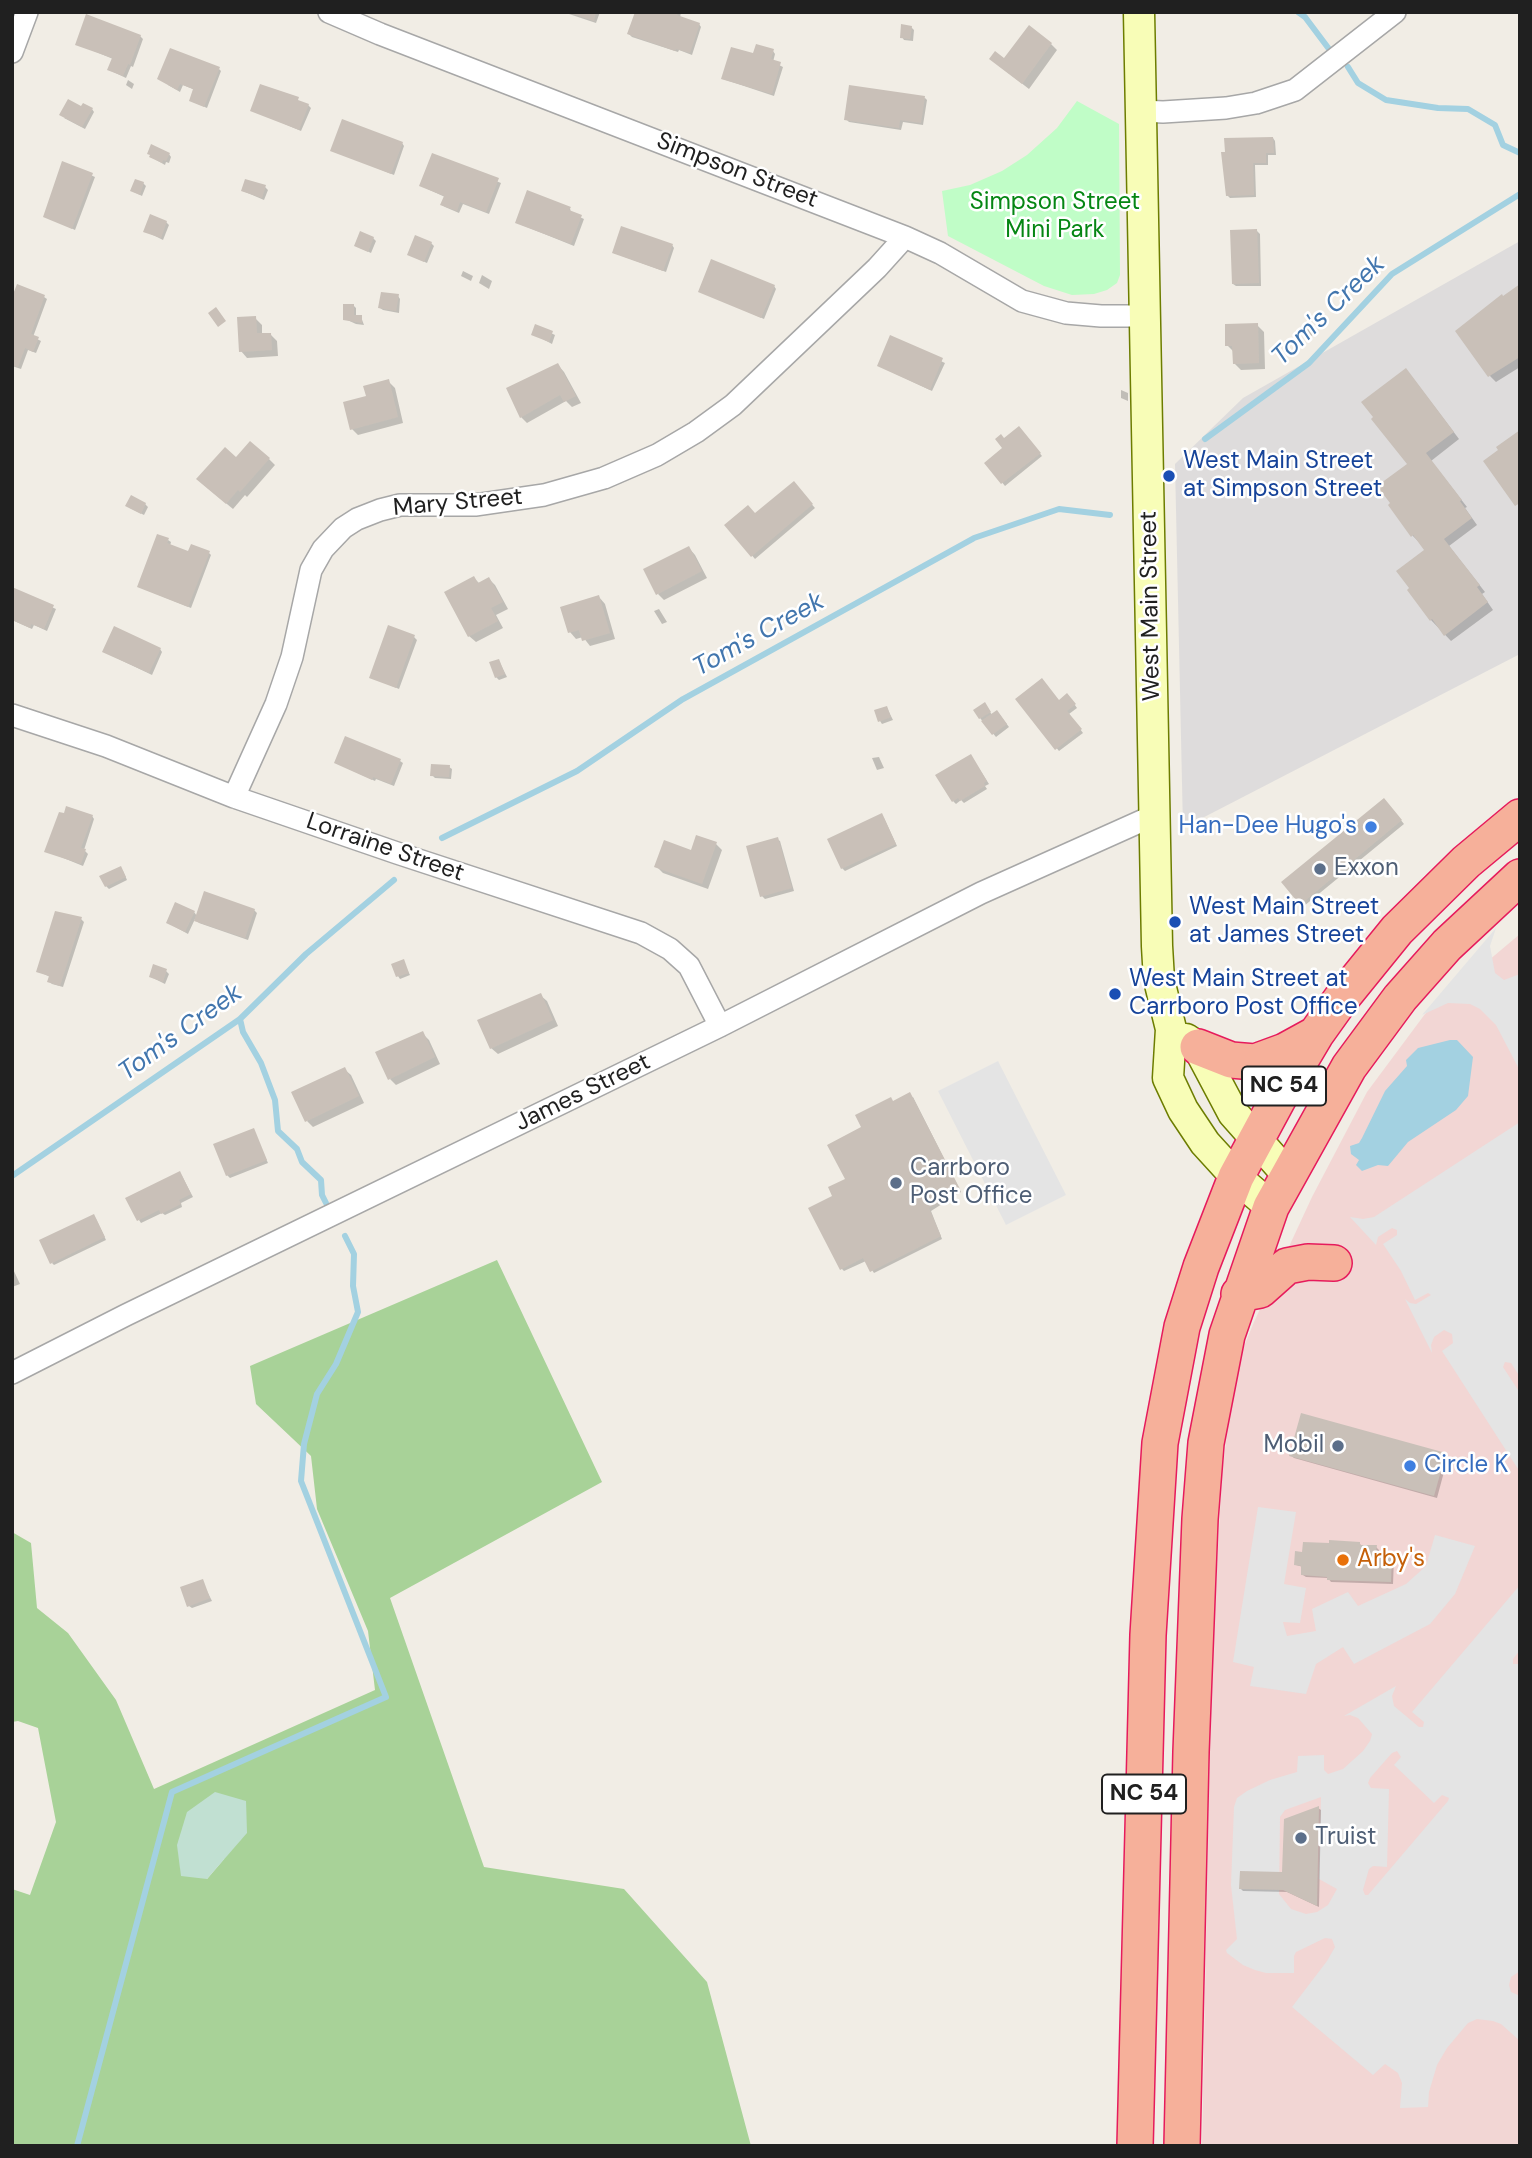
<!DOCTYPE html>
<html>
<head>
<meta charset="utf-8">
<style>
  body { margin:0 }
  #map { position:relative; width:1532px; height:2158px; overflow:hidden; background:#f1ede5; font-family:"DM Sans",sans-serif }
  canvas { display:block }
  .frame { position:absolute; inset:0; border:14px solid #202020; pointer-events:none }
</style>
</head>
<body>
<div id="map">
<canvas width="1532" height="2158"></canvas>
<div class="frame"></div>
</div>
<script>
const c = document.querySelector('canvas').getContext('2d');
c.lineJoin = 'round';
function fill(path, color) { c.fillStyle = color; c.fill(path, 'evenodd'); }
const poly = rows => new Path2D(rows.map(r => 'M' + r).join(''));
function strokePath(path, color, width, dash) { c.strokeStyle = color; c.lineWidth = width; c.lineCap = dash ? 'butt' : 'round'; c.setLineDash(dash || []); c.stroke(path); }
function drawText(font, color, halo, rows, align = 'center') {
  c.font = font + ' "DM Sans",sans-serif'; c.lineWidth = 5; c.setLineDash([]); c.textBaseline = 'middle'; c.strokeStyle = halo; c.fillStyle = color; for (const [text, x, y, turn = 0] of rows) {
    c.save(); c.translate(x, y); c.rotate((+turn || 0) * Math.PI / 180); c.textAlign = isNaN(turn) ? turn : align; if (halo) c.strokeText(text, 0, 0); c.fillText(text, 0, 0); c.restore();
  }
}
fill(poly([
  [1520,241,1520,654,1183,828,1175,464,1243,398]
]), '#dedcdc');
fill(poly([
  [1520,934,1520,2146,1202,2146,1211,1681,1222,1473,1236,1366,1254,1322,1312,1197,1367,1092,1425,1014]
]), '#f2d6d4');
fill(poly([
  [497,1260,602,1482,390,1598,484,1867,624,1889,707,1982,751,2146,12,2146,12,1889,30,1895,56,1822,38,1728,18,1721,12,1722,12,1532,31,1543,37,1608,68,1633,116,1700,154,1789,375,1690,368,1631,317,1509,311,1456,256,1404,250,1366],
  [187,1812,224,1859,207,1879]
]), '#a8d298');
fill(poly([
  [215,1792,246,1801,247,1833,207,1879,181,1876,177,1845,187,1812]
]), '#c1e0d2');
fill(poly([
  [1077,101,1119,124,1120,275,1117,283,1107,290,1094,294,1072,295,1044,286,948,236,942,191,970,185,1002,171,1027,155,1057,128]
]), '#c0fdc7');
fill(poly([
  [1496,928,1490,946,1495,973,1504,980,1520,974,1520,1071,1496,1025,1480,1009,1470,1004,1448,1003,1422,1015],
  [998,1061,1066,1195,1006,1225,938,1091],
  [1520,1122,1520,1377,1511,1363,1505,1362,1503,1367,1520,1393,1520,1472,1442,1351,1453,1343,1452,1334,1444,1330,1434,1337,1431,1345,1432,1353,1405,1299,1410,1303,1416,1304,1431,1295,1428,1293,1415,1300,1401,1271,1383,1244,1397,1235,1397,1230,1392,1228,1378,1237,1376,1245,1350,1217,1363,1219,1374,1217],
  [1258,1507,1296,1512,1284,1584,1306,1588,1300,1623,1283,1622,1287,1636,1316,1631,1312,1609,1348,1592,1358,1606,1406,1584,1426,1566,1435,1535,1475,1546,1455,1594,1430,1624,1354,1664,1343,1647,1316,1664,1306,1694,1250,1686,1254,1667,1233,1662],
  [1520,1585,1520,1650,1513,1659,1513,1664,1520,1664,1520,1971,1511,1977,1509,1985,1511,1992,1520,1996,1520,2041,1501,2024,1493,2021,1477,2019,1468,2023,1447,2048,1437,2065,1429,2092,1428,2107,1400,2108,1402,2083,1398,2073,1385,2064,1373,2075,1292,2007,1327,1961,1335,1947,1332,1939,1325,1938,1296,1952,1294,1956,1294,1973,1266,1973,1255,1970,1243,1965,1227,1953,1226,1950,1237,1939,1231,1885,1234,1807,1237,1798,1247,1791,1270,1780,1297,1772,1298,1756,1324,1755,1324,1770,1328,1774,1343,1769,1363,1751,1370,1741,1372,1734,1358,1718,1350,1715,1344,1716,1396,1686,1392,1696,1394,1706,1419,1727,1423,1727,1424,1722,1412,1712],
  [1397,1751,1401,1757,1394,1765,1434,1803,1442,1795,1449,1798,1448,1801,1368,1895,1365,1895,1363,1890,1369,1869,1373,1866,1387,1867,1389,1789,1371,1788,1368,1783,1370,1778,1392,1753],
  [1321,1797,1319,1879,1337,1889,1328,1905,1317,1912,1306,1914,1291,1909,1279,1894,1280,1817,1285,1810]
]), '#e4e4e4');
fill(poly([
  [1450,1040,1457,1040,1473,1057,1468,1096,1456,1110,1408,1142,1388,1166,1378,1165,1362,1171,1356,1165,1359,1160,1351,1154,1350,1146,1359,1143,1362,1138,1385,1091,1407,1066,1406,1060,1418,1048]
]), '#a3d1e1');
fill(poly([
  [563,12,600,12,596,23],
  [636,12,681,12,680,18,699,24,701,27,692,55,679,50,678,52,632,37,629,34],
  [911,27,914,30,913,41,904,40,902,37],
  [140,36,143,39,133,67,131,66,126,78,109,70,113,59,77,44],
  [1051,44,1057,50,1029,89,998,65,1004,60],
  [773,51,775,54,773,62,783,67,774,96,723,79,755,55],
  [219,69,221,71,207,108,191,101,195,90,183,85,180,92,168,85],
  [128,80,134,84,132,89,126,85],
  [925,98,927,100,923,125,903,122,901,130,849,122,846,119],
  [308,105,311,108,301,131,252,110],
  [82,109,92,109,94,112,85,129,64,118],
  [1273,138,1275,141,1276,155,1268,155,1268,165,1255,165,1256,197,1230,198,1227,195,1223,154],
  [402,143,404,146,394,175,332,150],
  [169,154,171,157,169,163,166,162,165,165,151,157],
  [433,155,501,183,489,214,463,204,459,213,445,207,442,205,445,197,421,186],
  [63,163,95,177,75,230,45,216],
  [143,183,146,186,142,196,132,191],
  [265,187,268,190,264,200,243,191],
  [570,208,571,213,584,219,574,246,517,223],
  [166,222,169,225,163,240,145,231],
  [1257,231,1260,234,1261,286,1236,286,1233,284],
  [373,238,376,241,371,253,356,246],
  [431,243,434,246,427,263,409,255],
  [672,245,674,248,666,272,614,253],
  [463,271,473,276,471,281,461,276],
  [482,275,492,281,489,289,479,283],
  [774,286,776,289,764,319,700,291],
  [1520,287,1520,367,1496,382,1490,376,1503,298],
  [398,296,400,299,399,313,383,310,380,308],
  [44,297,47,299,33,337,41,341,36,353,28,350,21,369,12,366,12,298],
  [353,305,356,308,356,317,361,317,364,325,356,324,345,319],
  [255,318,262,325,262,335,271,335,277,341,278,356,247,358,241,351],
  [1257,325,1264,332,1265,369,1241,370,1234,363,1234,352,1227,345],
  [536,326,555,335,552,344,533,334],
  [1311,326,1316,334,1308,337,1303,329],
  [891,338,945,363,932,391,879,366],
  [558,365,564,372,581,403,572,407,566,401,527,423,521,417],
  [1412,377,1459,439,1431,461,1467,507,1465,508,1477,525,1449,546,1485,592,1482,594,1493,610,1451,641,1431,620,1427,550,1412,535,1410,464],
  [388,381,395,388,403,423,358,435,352,429],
  [1121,390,1128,393,1128,401,1121,398],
  [1022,431,1042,456,1005,486,986,463,1005,448,1005,440],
  [236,459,269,459,275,465,247,497,245,495,233,509,204,485],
  [794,484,815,508,755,559,726,525,755,515],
  [145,504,148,507,144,515,130,508],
  [168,540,171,542,170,546,189,554,209,553,211,555,191,608,139,587],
  [689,548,695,555,707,578,664,600,658,594],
  [474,578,480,584,489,579,495,585,508,609,496,615,503,628,476,642,469,636],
  [12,589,56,609,47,631,34,625,32,629,12,620],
  [599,597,605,604,615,639,590,646,583,637,576,639,570,632],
  [659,609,667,622,662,624,654,611],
  [414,637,417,640,399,689,371,677],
  [160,649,162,652,152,675,104,652],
  [499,661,507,677,499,680,496,677],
  [1070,698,1077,708,1069,714,1083,733,1059,751,1017,700,1059,702],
  [987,707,992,715,1000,715,1009,727,996,737,980,718],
  [887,708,893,720,882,724,880,721],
  [879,757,884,768,877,770,872,758],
  [973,759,989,784,985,786,987,789,964,803,961,800,956,804,953,801],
  [400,761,403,763,394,786,376,779,375,781,336,763],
  [449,767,452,769,451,779,435,778,432,775],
  [1387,803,1404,824,1304,906,1284,882],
  [65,815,92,816,94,819,84,850,88,854,83,866,46,851],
  [884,818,897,846,845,871,842,868],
  [777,839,780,841,794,891,765,899,762,896],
  [716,844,722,850,708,889,663,873,656,866],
  [123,871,127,880,109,889,106,886],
  [254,910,257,913,248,940,199,923,195,919,188,934,168,923,194,912,197,916],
  [81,919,84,922,63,987,52,984,49,981,50,977,38,971],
  [403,961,410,975,400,979,398,976],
  [166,971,169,974,165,984,151,977],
  [540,995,547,1001,558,1026,498,1054,491,1048],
  [422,1033,429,1040,440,1064,396,1085,390,1079],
  [344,1069,351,1075,364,1103,313,1127,307,1121],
  [913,1097,961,1192,931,1211,942,1239,874,1273,866,1261,844,1271,842,1269,834,1196,847,1180,863,1128,894,1103],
  [253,1130,268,1163,230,1178,227,1175],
  [182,1176,193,1197,181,1203,182,1207,165,1215,162,1213,141,1223,139,1220],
  [96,1219,106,1240,54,1265,52,1263],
  [12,1267,20,1284,12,1287],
  [1291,1455,1445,1455,1448,1457,1437,1498,1294,1458],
  [1359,1543,1363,1547,1376,1547,1379,1550,1378,1555,1391,1556,1394,1559,1393,1584,1331,1582,1328,1578,1306,1577,1303,1575,1303,1567,1296,1565],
  [202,1581,212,1601,192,1608,189,1606],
  [1318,1808,1321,1810,1319,1907,1287,1892,1243,1891,1241,1889,1284,1874]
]), '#0003');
strokePath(poly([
  [1298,12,1305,17,1329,49],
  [1348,67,1358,83,1386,100,1438,108,1468,109,1495,125,1503,145,1520,153],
  [1205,439,1309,363,1392,274,1520,194],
  [442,838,577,771,683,699,974,538,1059,509,1110,515],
  [240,1019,243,1032,261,1063,275,1100,278,1131,297,1149,302,1162,321,1180,322,1195,326,1203],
  [12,1176,240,1019,306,954,394,880],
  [77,2146,172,1792,386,1697,301,1481,304,1444,317,1394,336,1364,358,1312,353,1286,354,1254,345,1236]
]), '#a3d1e1', 6);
fill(poly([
  [567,12,596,12,594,21],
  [635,12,678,12,677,15,700,23,690,53,676,49,675,51,627,34],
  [86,14,141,35,130,65,128,64,123,76,107,70,112,58,75,45],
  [901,24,912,26,910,39,900,38],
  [1029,25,1052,43,1022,84,989,59,995,51,1004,58],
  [756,44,774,49,771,59,781,62,772,94,721,79,731,47,753,53],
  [170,48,220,67,204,107,189,101,193,89,180,84,177,90,157,79],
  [260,84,299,97,298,100,309,104,299,130,250,111],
  [849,85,925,96,921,123,900,120,899,128,844,120],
  [68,99,81,106,83,103,93,108,82,127,59,115],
  [342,119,403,142,391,174,330,151],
  [1273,137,1274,153,1266,153,1266,163,1253,163,1254,195,1226,196,1221,152,1225,152,1224,138],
  [151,144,170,153,166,161,163,160,162,163,149,157,150,155,147,154],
  [432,153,499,178,486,212,460,202,457,211,440,205,444,196,419,186],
  [62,161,93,173,72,229,43,217],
  [135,179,144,182,140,195,130,191],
  [245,179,266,185,262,198,241,191],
  [527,190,571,207,569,210,582,215,571,244,515,223],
  [150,214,167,221,161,238,143,232],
  [621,226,673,244,663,271,612,253],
  [1257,229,1259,283,1232,284,1230,230],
  [360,231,374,237,368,252,354,246],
  [415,235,432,242,424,262,407,255],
  [711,259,775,285,761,318,698,292],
  [17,284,45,295,31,334,39,337,33,352,25,348,18,367,12,365,12,297],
  [1520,284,1520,357,1488,377,1455,331,1502,294,1503,296],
  [381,292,399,294,396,311,378,308],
  [343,304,354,304,354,315,362,315,362,323,343,320],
  [216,307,226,321,218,327,208,313],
  [256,316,257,333,271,333,272,350,239,352,237,317],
  [1258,323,1259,363,1233,364,1232,346,1225,346,1225,324],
  [535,324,553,331,549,342,531,335],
  [890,335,943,358,930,390,877,366],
  [558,363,576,396,564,402,560,395,520,418,506,388],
  [1406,368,1454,432,1426,453,1462,500,1460,501,1472,518,1444,539,1480,585,1477,587,1488,602,1444,636,1432,619,1430,621,1407,590,1409,588,1396,571,1424,550,1413,535,1411,537,1388,505,1390,503,1377,486,1407,464,1371,419,1373,417,1361,402],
  [389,379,398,417,350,430,343,402,366,396,363,386],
  [1019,426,1041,453,1001,484,984,463,1002,448,995,439,1001,434,1004,438],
  [1520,430,1520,503,1515,506,1483,461,1498,450,1496,447],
  [250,441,270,458,240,492,238,490,226,504,196,479,225,447,236,457],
  [794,481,813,504,751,557,724,525,748,505,755,513],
  [131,495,146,503,141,514,125,506],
  [157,534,169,538,167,543,188,551,191,544,210,551,188,607,137,587],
  [689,546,702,571,656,595,643,569],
  [474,576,478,583,489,577,503,602,491,608,498,621,468,637,444,592],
  [12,587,54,605,44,629,31,624,30,628,12,620],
  [599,595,610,633,582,641,579,630,568,633,560,607],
  [388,625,415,635,396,688,369,678],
  [114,626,161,648,149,673,102,652],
  [499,659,505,674,495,678,489,662],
  [1042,678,1059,700,1067,693,1076,704,1067,711,1082,729,1055,750,1015,699],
  [985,702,991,712,979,719,973,710],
  [887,706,891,717,878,722,874,710],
  [997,710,1007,724,992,735,981,721],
  [345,736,401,759,391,784,373,777,372,780,334,763],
  [971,754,987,781,984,783,985,786,960,801,958,798,952,802,935,775],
  [431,764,450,765,449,777,430,776],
  [1384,798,1402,820,1300,905,1281,882],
  [66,806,93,815,81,848,86,849,81,864,44,852,59,812,64,813],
  [882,813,896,844,841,869,827,839],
  [696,835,717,842,702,884,654,867,664,840,691,850],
  [778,837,792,888,760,897,746,846],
  [121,866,126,877,105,887,99,876],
  [204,891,255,909,245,938,194,921],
  [175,902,195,911,185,932,166,923],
  [55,911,82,917,60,986,47,982,49,976,36,972],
  [404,959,409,973,396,977,391,964],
  [153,964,167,969,163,982,149,977],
  [541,993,553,1020,490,1049,477,1020],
  [423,1031,435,1057,388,1080,375,1052],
  [345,1067,359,1096,305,1122,291,1092],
  [910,1092,960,1189,929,1208,941,1236,870,1272,863,1258,840,1270,808,1208,832,1196,828,1187,845,1179,827,1145,861,1127,855,1115,891,1097,893,1101],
  [254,1128,267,1160,226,1176,213,1144],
  [180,1171,191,1194,179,1200,181,1204,161,1214,159,1210,137,1221,125,1198],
  [94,1214,105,1237,50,1264,39,1240],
  [1301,1413,1446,1453,1434,1496,1289,1456],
  [1329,1540,1360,1542,1360,1545,1377,1545,1376,1553,1392,1554,1391,1582,1327,1580,1327,1577,1301,1575,1301,1566,1294,1565,1295,1551,1302,1552,1303,1542,1329,1543],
  [203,1579,210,1598,187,1607,180,1587],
  [1319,1806,1317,1906,1283,1890,1239,1889,1240,1871,1282,1872,1284,1819]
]), '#c9c0b8');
const minor = poly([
  [329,12,380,34,905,237,940,253,1022,301,1066,313,1101,316,1144,316],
  [12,52,27,12],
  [1142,111,1163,112,1226,108,1256,103,1295,90,1395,12],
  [12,715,106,746,234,797,397,853,641,933,670,949,689,966,720,1026],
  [234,797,276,704,292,657,311,570,323,549,343,528,357,519,380,510,400,505,475,505,544,495,604,478,657,455,696,432,733,405,877,268,905,237],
  [12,1373,126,1315,720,1026,981,893,1155,815]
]);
const secondary = poly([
  [1139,12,1157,946,1159,980,1171,1029,1168,1078,1183,1110,1205,1143,1236,1177,1271,1207],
  [1186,1039,1198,1047,1233,1113,1287,1174]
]);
const trunk = poly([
  [1198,1047,1231,1060,1255,1062,1285,1051,1316,1034],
  [1239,1294,1260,1290,1287,1266,1308,1262,1334,1263],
  [1135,2146,1148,1635,1160,1443,1182,1327,1201,1267,1236,1177,1284,1088,1316,1034,1341,999,1397,930,1466,862,1520,817],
  [1182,2146,1191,1752,1200,1519,1206,1443,1227,1335,1271,1207,1349,1067,1400,998,1447,945,1520,877]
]);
strokePath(minor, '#a7a7a7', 24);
strokePath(secondary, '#6d7d00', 33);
strokePath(trunk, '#e61b5c', 38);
strokePath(minor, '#fff', 21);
strokePath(secondary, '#f8fdb7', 30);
strokePath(trunk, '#f6b09a', 35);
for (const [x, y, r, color] of [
  [1169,476,7,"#1a4fb4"],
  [1371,827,7,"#3f7fe0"],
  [1320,869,7,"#5c6f8a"],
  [1175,922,7,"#1a4fb4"],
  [1115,994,7,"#1a4fb4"],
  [896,1183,7,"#5c6f8a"],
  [1338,1446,7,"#5c6f8a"],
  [1410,1466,7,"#3f7fe0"],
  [1343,1560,7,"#e8710a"],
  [1301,1838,7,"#5c6f8a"]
]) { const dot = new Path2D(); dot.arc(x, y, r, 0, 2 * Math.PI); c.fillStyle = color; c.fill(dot); strokePath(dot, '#fff', 2.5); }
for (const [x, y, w] of [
  [1284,1086,84],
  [1144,1794,84]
]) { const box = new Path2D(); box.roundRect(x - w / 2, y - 19.5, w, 39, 5); c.fillStyle = '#fff'; c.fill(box); strokePath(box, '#202020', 2); }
drawText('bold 23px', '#202020', null, [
  ["NC 54",1284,1086],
  ["NC 54",1144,1794]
]);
drawText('24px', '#202020', '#fff', [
  ["Simpson Street",737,171,21],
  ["Mary Street",458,503,-5],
  ["West Main Street",1151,606,-91],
  ["Lorraine Street",385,848,19],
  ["James Street",583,1093,-26]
]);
drawText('24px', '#058613', '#fff', [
  ["Simpson Street",1055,203],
  ["Mini Park",1055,231]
]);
drawText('24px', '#164399', '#fff', [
  ["West Main Street",1183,462],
  ["at Simpson Street",1183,490],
  ["West Main Street",1189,908],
  ["at James Street",1189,936],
  ["West Main Street at",1129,980],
  ["Carrboro Post Office",1129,1008]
], 'left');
drawText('24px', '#366cbe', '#fff', [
  ["Han-Dee Hugo's",1357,827],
  ["Circle K",1424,1466,"left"]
], 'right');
drawText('24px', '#4e5e75', '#fff', [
  ["Exxon",1334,869],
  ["Carrboro",910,1169],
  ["Post Office",910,1197],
  ["Mobil",1324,1446,"right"],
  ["Truist",1315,1838]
], 'left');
drawText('24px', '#c56008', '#fff', [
  ["Arby's",1357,1560]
], 'left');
drawText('italic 26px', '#4276ae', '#fff', [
  ["Tom's Creek",1329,311,-44],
  ["Tom's Creek",759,635,-29],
  ["Tom's Creek",181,1033,-36]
]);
</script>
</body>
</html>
